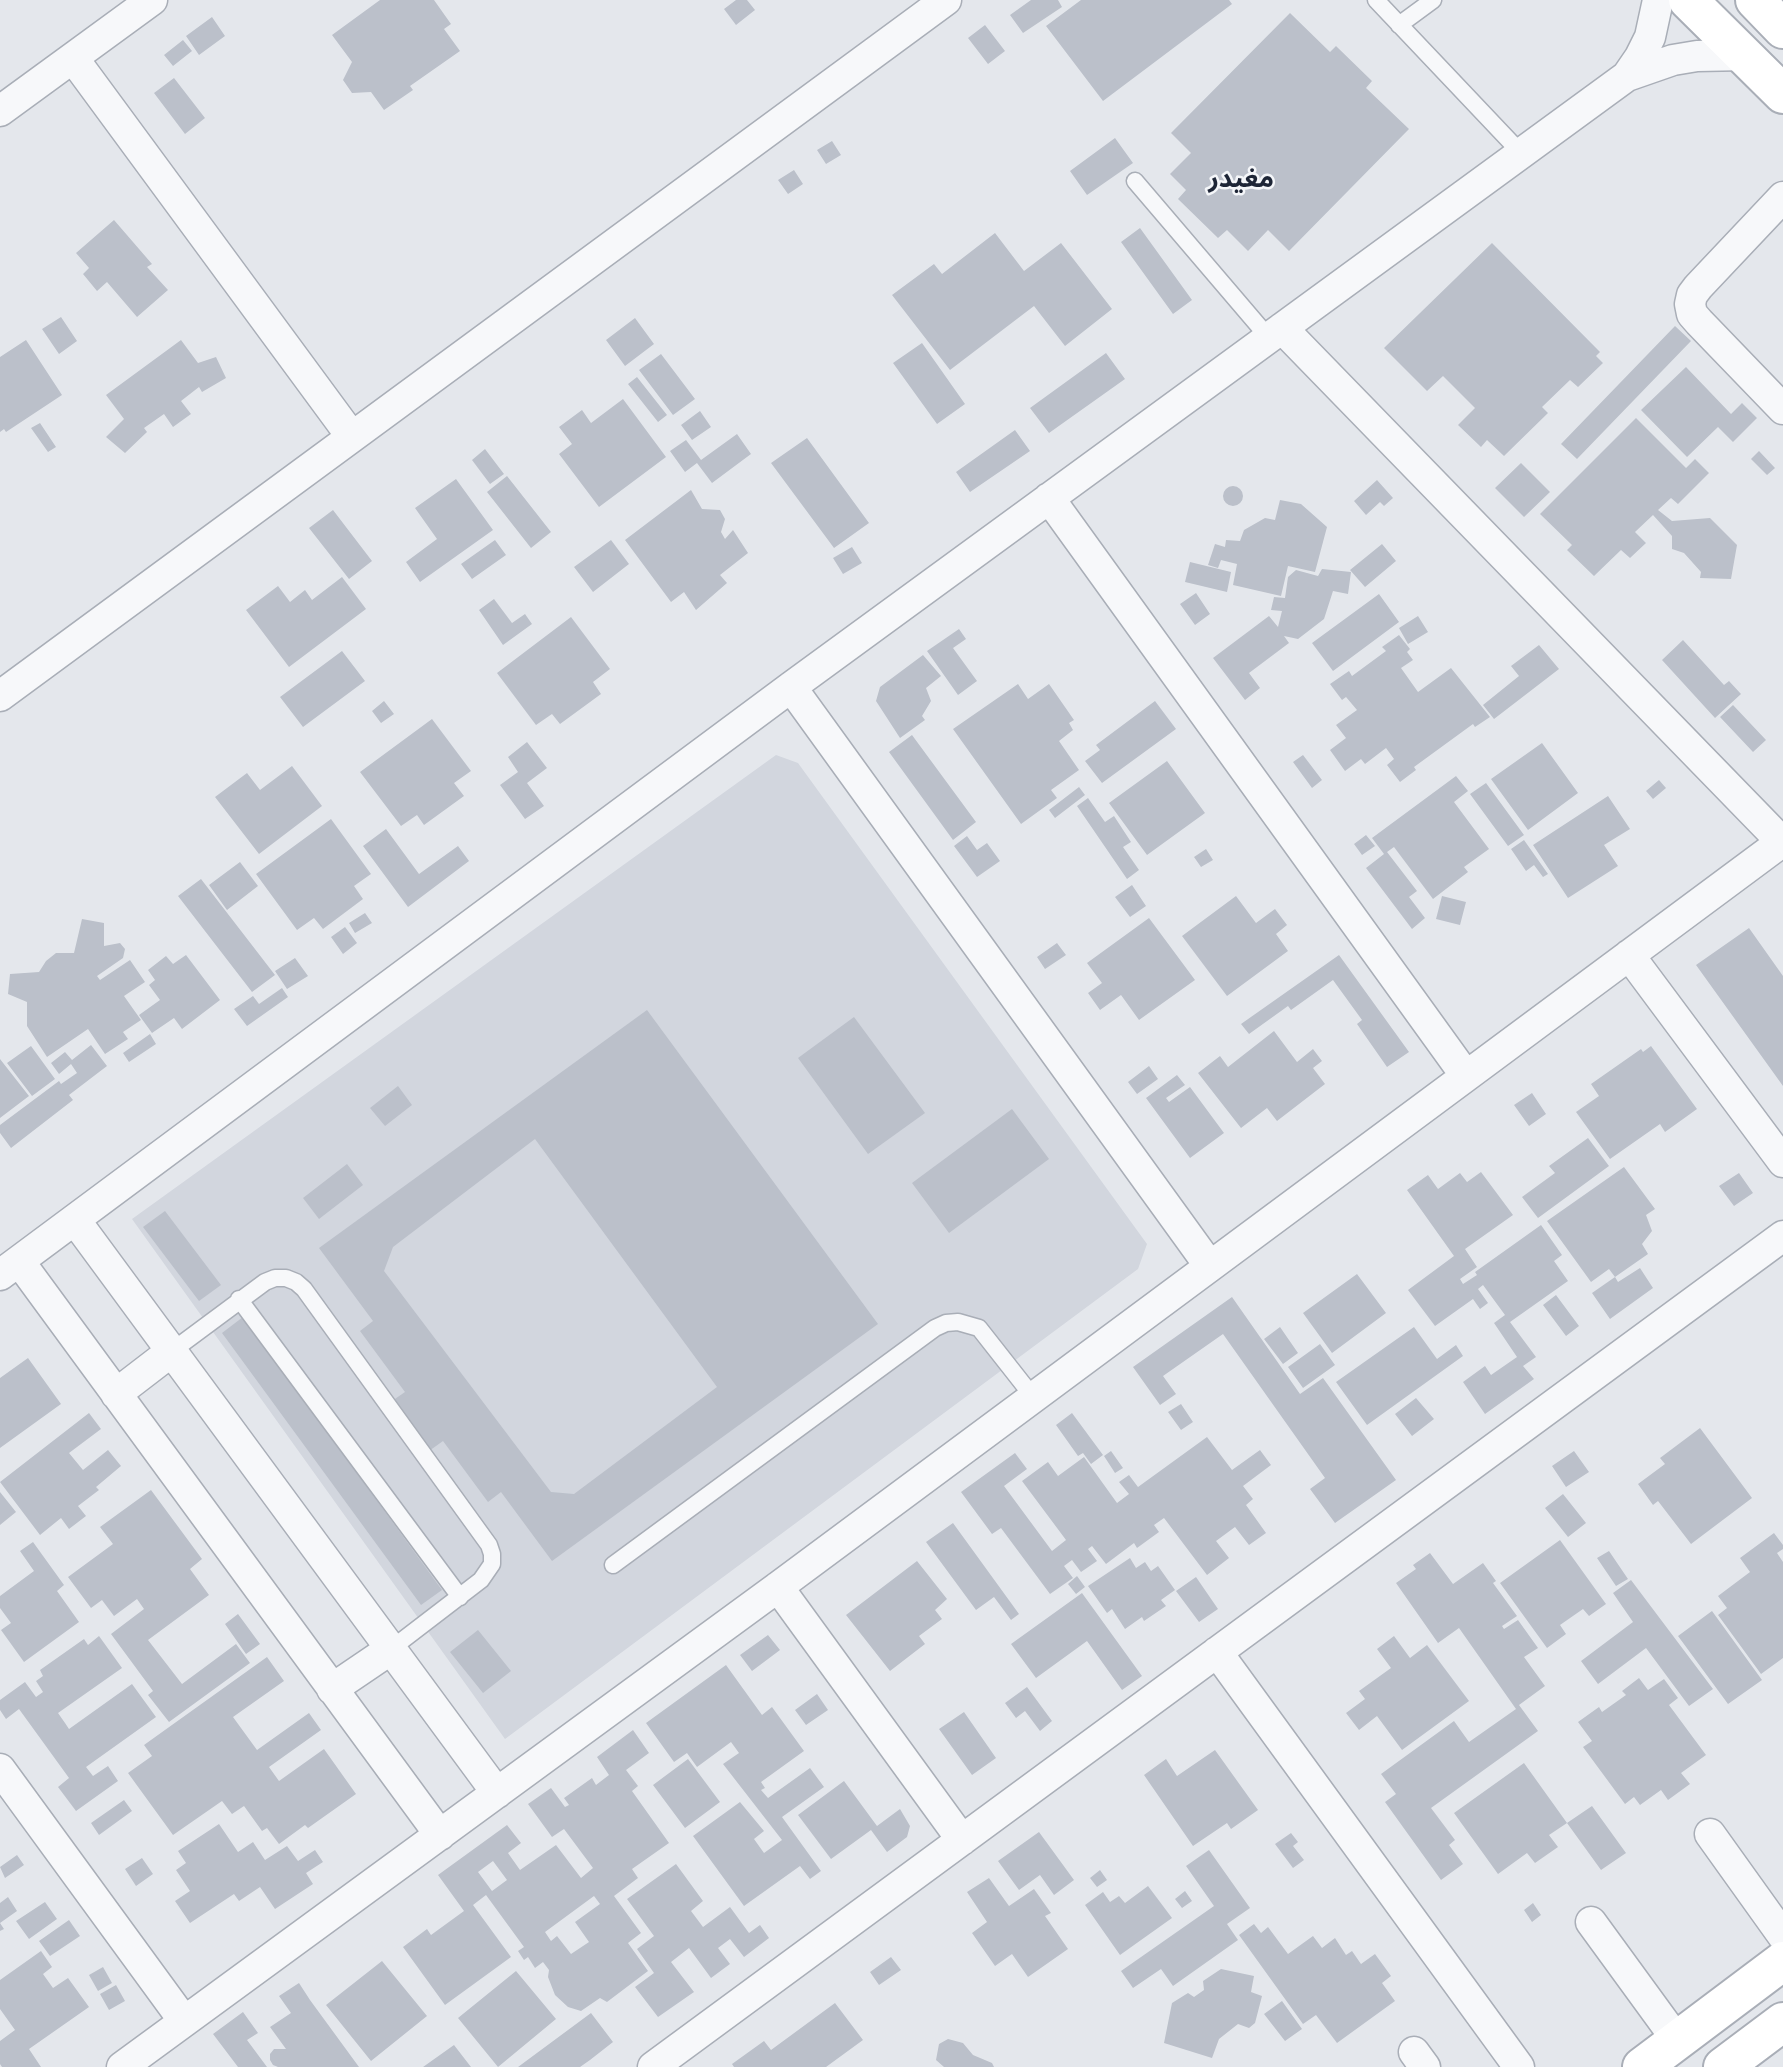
<!DOCTYPE html>
<html>
<head>
<meta charset="utf-8">
<style>
  body { margin:0 }
  canvas { display:block; background:#e4e7ec }
</style>
</head>
<body>
<canvas width="1783" height="2067"></canvas>
<script>
const c = document.querySelector('canvas').getContext('2d');
c.lineJoin = 'round';
function fill(path, color) { c.fillStyle = color; c.fill(path, 'evenodd'); }
const poly = rows => new Path2D(rows.map(r => 'M' + r).join(''));
function strokePath(path, color, width, dash) { c.strokeStyle = color; c.lineWidth = width; c.lineCap = dash ? 'butt' : 'round'; c.setLineDash(dash || []); c.stroke(path); }
function drawText(font, color, halo, rows, align = 'center') {
  c.font = font + ' "DM Sans","Noto Sans Arabic",sans-serif'; c.lineWidth = 5; c.setLineDash([]); c.textBaseline = 'middle'; c.strokeStyle = halo; c.fillStyle = color; for (const [text, x, y, turn = 0] of rows) {
    c.save(); c.translate(x, y); c.rotate((+turn || 0) * Math.PI / 180); c.textAlign = isNaN(turn) ? turn : align; if (halo) c.strokeText(text, 0, 0); c.fillText(text, 0, 0); c.restore();
  }
}
fill(poly([
  [776,755,798,763,1147,1244,1138,1269,505,1739,132,1219]
]), '#d2d6de');
fill(poly([
  [380,0,434,0,451,24,444,29,460,51,410,86,413,90,384,110,371,92,352,93,343,80,352,62,332,35],
  [736,0,747,0,755,10,736,25,724,9],
  [1031,0,1058,0,1062,7,1023,33,1010,15],
  [1081,0,1229,0,1232,4,1103,101,1046,26],
  [1290,13,1330,52,1336,46,1372,81,1366,88,1409,129,1289,251,1268,230,1248,251,1227,230,1218,238,1178,199,1186,190,1170,174,1191,153,1171,133],
  [212,17,225,36,199,55,186,36],
  [985,25,1005,51,988,64,968,38],
  [183,40,192,51,173,66,164,55],
  [174,78,205,118,185,134,154,93],
  [1115,138,1133,163,1087,195,1070,171],
  [832,141,841,155,826,164,817,150],
  [794,170,803,184,788,194,778,180],
  [114,220,152,264,147,267,168,290,137,317,107,282,97,291,83,274,89,268,76,253],
  [1140,228,1192,300,1173,314,1121,242],
  [995,233,1024,271,1061,243,1112,309,1065,346,1034,306,950,370,892,295,934,264,942,274],
  [1492,243,1600,352,1596,356,1603,363,1578,387,1570,380,1542,407,1548,413,1504,456,1487,440,1481,447,1458,425,1475,408,1443,376,1427,391,1384,348],
  [61,317,77,341,59,354,42,329],
  [635,318,654,344,625,366,606,340],
  [1675,326,1691,341,1577,459,1561,444],
  [26,340,62,395,6,432,4,429,0,432,0,357],
  [181,340,198,363,216,357,226,378,202,392,199,387,181,401,191,414,173,427,164,414,144,428,147,432,125,453,106,437,124,419,106,395],
  [922,343,965,404,937,424,893,363],
  [1106,353,1125,379,1049,433,1030,408],
  [661,354,695,399,673,415,639,370],
  [1686,367,1731,414,1742,403,1757,418,1733,442,1718,427,1687,457,1641,410],
  [637,377,667,415,658,422,628,384],
  [623,399,666,457,599,507,559,454,572,444,559,427,582,410,591,423],
  [700,411,711,427,692,440,681,425],
  [1636,418,1686,468,1695,459,1709,473,1678,504,1671,498,1658,510,1672,521,1710,518,1737,545,1731,579,1700,578,1701,572,1684,553,1672,549,1672,536,1653,515,1635,532,1646,543,1630,558,1621,550,1594,576,1567,550,1572,545,1540,514],
  [40,423,56,447,48,452,31,428],
  [1015,430,1030,451,970,492,956,472],
  [737,434,751,454,712,483,697,463,685,472,670,451,686,440,701,460],
  [807,438,869,523,834,548,771,463],
  [485,449,504,474,490,484,472,460],
  [1759,451,1775,468,1767,475,1751,459],
  [1521,463,1550,492,1524,517,1495,488],
  [507,476,551,532,531,548,487,492],
  [456,479,493,530,420,582,406,562,437,539,415,508],
  [1377,480,1393,498,1384,506,1380,502,1366,515,1354,501],
  '1223 496a10 10 0 1 1 20 0a10 10 0 1 1-20 0Z',
  [691,490,702,509,720,510,725,519,721,532,725,539,733,530,748,553,720,575,727,583,696,610,684,592,671,602,625,540],
  [1280,500,1301,504,1327,527,1315,572,1288,566,1281,596,1233,585,1237,564,1221,560,1218,568,1208,565,1215,544,1225,547,1226,540,1240,541,1244,530,1265,518,1275,520],
  [333,510,372,561,349,579,309,528],
  [495,540,506,555,472,579,461,564],
  [611,540,629,564,593,592,574,567],
  [1382,544,1396,561,1365,587,1350,570],
  [852,547,862,563,843,574,833,558],
  [1190,562,1231,572,1227,592,1185,582],
  [1322,569,1351,572,1348,594,1333,591,1324,619,1298,639,1284,636,1289,643,1249,673,1260,688,1245,700,1213,658,1269,616,1278,627,1282,611,1271,610,1274,597,1285,598,1288,577,1296,570,1318,576],
  [342,577,366,609,289,667,246,610,278,586,290,602,305,590,312,600],
  [1196,593,1210,614,1195,625,1180,604],
  [1379,594,1399,622,1333,671,1312,643],
  [494,599,512,623,525,614,532,624,503,645,479,610],
  [1418,616,1428,632,1408,644,1399,628],
  [571,617,610,669,593,682,601,694,560,724,552,714,536,725,497,673],
  [959,629,966,639,953,648,977,681,958,695,927,651],
  [1399,635,1410,649,1407,652,1413,660,1401,668,1418,692,1451,668,1490,717,1475,727,1473,724,1414,767,1416,770,1400,782,1387,765,1394,759,1386,748,1365,764,1361,759,1345,771,1330,750,1346,738,1336,725,1357,710,1346,697,1342,700,1330,684,1349,671,1352,676,1386,651,1382,647],
  [1683,640,1724,685,1729,681,1741,694,1715,718,1662,660],
  [1539,645,1559,669,1494,719,1483,705,1519,676,1511,666],
  [342,651,365,681,303,727,280,697],
  [923,655,941,676,926,688,931,701,922,716,925,720,900,738,876,701,880,687],
  [1018,684,1028,699,1049,684,1074,720,1069,723,1073,730,1059,741,1079,770,1051,790,1057,798,1021,824,953,729],
  [384,701,394,714,381,723,372,711],
  [1155,701,1176,729,1102,783,1085,761,1100,750,1096,745],
  [1733,705,1766,740,1753,752,1720,717],
  [432,719,471,771,454,783,464,796,424,825,417,815,401,826,360,772],
  [912,735,976,822,953,840,889,752],
  [527,742,547,768,527,783,544,806,525,819,500,785,518,772,508,757],
  [1542,743,1578,793,1528,830,1491,779],
  [1303,755,1322,780,1312,788,1293,762],
  [1167,761,1205,813,1147,855,1109,803],
  [292,766,322,806,259,854,215,797,247,773,260,790],
  [1456,776,1468,791,1454,802,1489,849,1464,867,1468,872,1433,899,1394,847,1387,852,1417,891,1409,897,1425,918,1412,929,1366,868,1384,854,1372,838],
  [1659,780,1666,788,1653,799,1646,791],
  [1486,783,1524,835,1508,846,1470,794],
  [1079,787,1085,795,1055,818,1049,810],
  [1608,796,1630,829,1604,845,1618,866,1568,898,1533,845],
  [1088,798,1105,822,1114,816,1131,842,1123,847,1139,870,1127,879,1077,806],
  [331,819,371,874,354,886,363,899,323,929,314,918,297,930,256,874],
  [386,829,419,874,458,846,469,861,408,907,363,846],
  [1366,835,1375,846,1362,855,1354,844],
  [967,836,977,850,987,843,1000,861,977,877,954,846],
  [1524,840,1548,874,1543,877,1534,865,1526,871,1511,849],
  [1206,849,1213,860,1201,867,1194,857],
  [240,862,258,886,227,910,209,885],
  [201,879,275,975,252,992,178,896],
  [1132,885,1146,906,1130,917,1115,897],
  [1236,896,1256,923,1275,909,1287,925,1276,934,1288,951,1227,996,1182,936],
  [1442,896,1466,902,1460,925,1436,919],
  [365,913,372,923,355,933,349,923],
  [1149,918,1195,980,1139,1020,1121,995,1100,1010,1088,993,1102,983,1087,963],
  [82,919,104,923,104,946,120,943,125,949,123,958,97,976,100,980,130,960,145,982,124,996,141,1020,123,1032,128,1039,105,1054,88,1029,47,1057,27,1026,27,1002,8,994,10,974,39,972,46,961,56,953,74,953],
  [345,927,357,943,343,954,331,937],
  [1749,928,1783,976,1783,1086,1696,965],
  [1057,943,1066,955,1045,969,1037,957],
  [186,955,220,1000,182,1029,174,1018,152,1033,139,1015,160,1000,149,985,155,980,148,970,166,956,173,964],
  [1339,955,1409,1052,1387,1067,1357,1024,1362,1020,1333,980,1291,1010,1288,1006,1249,1034,1241,1024],
  [295,958,308,976,287,989,275,971],
  [282,988,288,997,247,1026,234,1009,253,996,259,1004],
  [647,1010,878,1324,552,1561,501,1492,488,1502,443,1441,429,1451,392,1401,405,1392,360,1331,373,1321,319,1248],
  [535,1139,717,1387,574,1494,551,1492,384,1271,393,1247],
  [854,1017,925,1113,868,1154,798,1058],
  [1274,1031,1297,1062,1313,1049,1322,1061,1313,1068,1325,1084,1277,1121,1267,1108,1241,1128,1198,1073,1220,1056,1228,1067],
  [150,1034,156,1044,129,1062,123,1053],
  [91,1045,107,1066,69,1095,73,1100,11,1148,0,1133,0,1125,59,1081,61,1084,77,1073,71,1064,59,1074,51,1063,65,1052,72,1060],
  [31,1046,55,1079,32,1096,7,1063],
  [1651,1046,1697,1109,1665,1132,1660,1124,1610,1159,1576,1112,1599,1096,1591,1084,1641,1049,1643,1052],
  [0,1059,29,1096,0,1118],
  [1149,1066,1158,1079,1137,1094,1128,1082],
  [1177,1075,1185,1085,1166,1098,1169,1102,1190,1087,1224,1133,1190,1158,1146,1098],
  [398,1086,412,1105,385,1126,370,1108],
  [1532,1093,1546,1114,1529,1126,1514,1105],
  [1012,1109,1049,1159,949,1233,912,1183],
  [1588,1138,1609,1166,1538,1218,1522,1197,1555,1173,1549,1166],
  [347,1164,363,1185,319,1219,303,1198],
  [1624,1167,1655,1209,1646,1215,1652,1231,1642,1244,1648,1254,1615,1277,1609,1269,1591,1282,1547,1221],
  [1481,1172,1513,1215,1465,1249,1477,1267,1460,1279,1463,1284,1477,1275,1475,1272,1541,1225,1562,1255,1554,1261,1568,1281,1510,1322,1536,1357,1523,1366,1534,1379,1485,1414,1463,1382,1485,1366,1491,1375,1517,1357,1494,1323,1505,1315,1483,1285,1478,1289,1488,1303,1480,1309,1473,1299,1435,1326,1408,1290,1454,1256,1407,1190,1428,1175,1438,1189,1460,1173,1467,1182],
  [1739,1173,1753,1193,1734,1206,1719,1186],
  [165,1211,221,1285,199,1301,143,1227],
  [1640,1268,1653,1288,1610,1319,1592,1293,1615,1277,1618,1282],
  [1357,1274,1386,1313,1332,1353,1303,1313],
  [1556,1295,1579,1326,1566,1336,1543,1305],
  [1232,1297,1300,1394,1323,1378,1396,1480,1335,1523,1310,1489,1325,1478,1223,1334,1163,1376,1176,1394,1160,1405,1133,1367],
  [243,1317,442,1590,421,1605,222,1333],
  [1280,1327,1298,1353,1283,1364,1264,1339],
  [1414,1327,1437,1359,1456,1345,1463,1356,1367,1425,1336,1382],
  [1320,1344,1335,1365,1303,1388,1288,1367],
  [28,1358,61,1404,0,1448,0,1378],
  [1416,1398,1434,1419,1412,1436,1395,1414],
  [1181,1404,1193,1422,1181,1430,1168,1412],
  [89,1413,101,1429,69,1453,83,1470,108,1450,121,1466,96,1487,99,1490,78,1506,86,1516,69,1529,61,1518,40,1535,0,1482],
  [1072,1413,1103,1455,1091,1464,1083,1453,1078,1456,1056,1425],
  [1700,1428,1752,1498,1691,1544,1658,1501,1653,1505,1638,1484,1665,1464,1660,1458],
  [1207,1437,1232,1470,1260,1450,1271,1465,1243,1486,1253,1499,1246,1505,1266,1533,1249,1545,1235,1527,1216,1541,1229,1558,1207,1575,1164,1518,1154,1525,1159,1532,1137,1548,1134,1543,1106,1564,1092,1546,1088,1549,1097,1561,1081,1572,1072,1560,1064,1566,1073,1578,1050,1594,1001,1528,992,1534,961,1492,1015,1453,1027,1469,1004,1486,1052,1551,1066,1540,1022,1481,1048,1462,1058,1476,1084,1457,1117,1503,1129,1494,1119,1482,1129,1475,1138,1487],
  [1111,1451,1123,1468,1115,1473,1104,1456],
  [1574,1451,1589,1472,1566,1487,1552,1466],
  [151,1490,202,1559,190,1569,209,1595,148,1640,182,1684,236,1644,250,1663,169,1722,148,1695,153,1691,111,1634,144,1609,137,1599,114,1616,102,1600,91,1608,68,1577,113,1544,100,1527],
  [0,1492,16,1512,0,1525],
  [1563,1494,1586,1523,1568,1537,1545,1508],
  [953,1523,1019,1614,1011,1620,994,1597,976,1610,926,1542],
  [1774,1533,1783,1545,1783,1549,1777,1553,1783,1562,1783,1658,1761,1674,1718,1615,1727,1608,1718,1596,1750,1572,1740,1558],
  [1560,1540,1606,1604,1589,1616,1583,1609,1560,1625,1566,1634,1547,1648,1500,1583],
  [33,1542,64,1585,57,1591,79,1622,24,1662,1,1630,11,1623,0,1608,0,1596,34,1571,20,1551],
  [1609,1551,1628,1579,1616,1586,1597,1558],
  [1430,1553,1453,1584,1483,1563,1496,1581,1493,1583,1517,1616,1502,1626,1504,1629,1518,1620,1538,1648,1524,1657,1545,1686,1519,1705,1538,1731,1431,1808,1455,1840,1449,1845,1463,1864,1441,1880,1385,1802,1396,1794,1381,1774,1454,1721,1469,1742,1516,1709,1459,1628,1438,1643,1396,1583,1416,1569,1413,1565],
  [1130,1558,1136,1568,1145,1562,1151,1571,1158,1566,1175,1590,1161,1600,1166,1606,1144,1621,1142,1617,1125,1629,1112,1609,1107,1613,1088,1586],
  [917,1561,947,1599,935,1610,942,1619,919,1636,925,1644,890,1671,846,1615],
  [1077,1576,1085,1587,1076,1594,1068,1584],
  [1196,1577,1218,1609,1199,1622,1176,1591],
  [1631,1580,1713,1689,1689,1706,1646,1648,1598,1684,1581,1661,1633,1622,1613,1593],
  [1082,1593,1142,1676,1122,1690,1087,1641,1036,1678,1011,1644],
  [1712,1611,1762,1680,1728,1704,1678,1636],
  [238,1614,260,1644,246,1654,225,1624],
  [478,1630,511,1671,483,1693,450,1652],
  [768,1635,780,1650,752,1671,740,1655],
  [99,1636,122,1668,58,1713,65,1723,69,1729,132,1684,156,1717,86,1767,93,1776,108,1766,118,1781,76,1811,58,1787,69,1778,19,1709,6,1719,0,1710,0,1700,25,1682,36,1697,43,1692,36,1681,43,1676,40,1670,84,1639,88,1645],
  [1394,1636,1410,1658,1427,1645,1469,1701,1402,1750,1377,1716,1359,1730,1346,1713,1365,1699,1359,1691,1391,1668,1377,1649],
  [267,1657,284,1681,233,1717,257,1750,309,1713,321,1730,269,1767,279,1781,324,1749,356,1794,308,1828,305,1825,279,1844,267,1828,262,1831,244,1806,232,1814,222,1801,173,1835,128,1773,152,1756,144,1745],
  [726,1665,762,1715,772,1707,804,1751,761,1782,765,1788,761,1790,768,1798,810,1768,824,1787,782,1817,821,1871,810,1879,800,1866,744,1906,693,1836,740,1802,764,1831,754,1839,764,1853,782,1840,723,1764,739,1753,731,1742,697,1767,687,1753,674,1762,646,1723],
  [1639,1678,1648,1690,1664,1679,1678,1698,1669,1705,1706,1755,1681,1773,1690,1784,1668,1800,1661,1790,1640,1805,1634,1797,1625,1804,1583,1747,1592,1741,1578,1722,1599,1707,1602,1712,1626,1695,1622,1691],
  [1027,1687,1052,1721,1040,1731,1025,1711,1016,1718,1005,1703],
  [817,1694,828,1710,806,1725,795,1710],
  [964,1712,996,1758,972,1775,939,1729],
  [633,1730,649,1753,626,1770,638,1786,632,1791,669,1843,632,1869,638,1878,614,1896,641,1933,628,1943,648,1971,607,2002,600,1998,581,2011,568,2007,555,1995,548,1977,549,1970,543,1962,535,1968,528,1957,524,1960,518,1951,524,1947,486,1895,473,1905,511,1957,445,2005,403,1947,427,1929,431,1935,464,1911,438,1875,507,1825,521,1843,508,1853,520,1870,556,1845,581,1878,593,1868,564,1829,552,1837,528,1804,551,1788,565,1807,569,1805,564,1798,592,1778,596,1785,609,1775,597,1757],
  [493,1861,507,1880,492,1891,478,1872],
  [594,1896,600,1904,575,1922,589,1942,571,1954,557,1936,551,1941,545,1932],
  [1215,1750,1258,1810,1231,1829,1227,1823,1193,1846,1144,1775,1166,1759,1177,1776],
  [688,1759,720,1802,685,1828,653,1785],
  [1524,1763,1567,1823,1549,1835,1558,1847,1535,1863,1527,1853,1498,1874,1454,1813],
  [844,1781,877,1826,900,1809,910,1826,907,1837,887,1852,871,1830,831,1859,798,1815],
  [124,1800,132,1811,99,1835,91,1823],
  [1592,1806,1626,1853,1601,1870,1567,1823],
  [219,1824,238,1852,253,1842,265,1860,287,1846,298,1861,315,1850,323,1862,306,1873,313,1884,275,1909,260,1887,239,1901,234,1894,190,1923,175,1901,190,1891,176,1870,186,1863,178,1851],
  [1039,1832,1074,1880,1054,1895,1040,1875,1019,1890,998,1861],
  [1291,1833,1298,1842,1293,1846,1304,1860,1293,1868,1275,1844],
  [1209,1850,1250,1908,1227,1924,1238,1940,1173,1986,1161,1969,1133,1988,1121,1971,1214,1906,1186,1866],
  [17,1855,24,1865,5,1878,0,1867],
  [142,1858,153,1874,136,1886,125,1869],
  [676,1864,703,1901,691,1911,703,1927,730,1907,749,1933,760,1925,769,1938,744,1957,730,1939,718,1948,730,1964,711,1978,689,1948,671,1962,694,1992,658,2017,635,1987,654,1973,637,1949,654,1936,627,1899],
  [1100,1870,1107,1880,1097,1887,1090,1878],
  [989,1878,1009,1906,1034,1889,1051,1913,1045,1916,1068,1949,1028,1977,1012,1954,995,1966,972,1933,987,1922,967,1892],
  [1148,1886,1172,1918,1120,1955,1085,1905,1103,1892,1110,1902,1119,1896,1125,1903],
  [1185,1891,1192,1901,1182,1908,1175,1899],
  [8,1897,17,1911,0,1923,4,1929,0,1931,0,1903],
  [45,1902,57,1919,29,1939,16,1921],
  [1533,1903,1541,1915,1532,1922,1524,1910],
  [69,1920,80,1936,50,1956,39,1941],
  [1254,1924,1261,1933,1268,1927,1288,1954,1313,1936,1322,1948,1335,1938,1346,1955,1352,1951,1361,1964,1375,1954,1391,1976,1382,1983,1395,2001,1337,2043,1316,2015,1303,2024,1239,1935],
  [41,1951,52,1967,43,1974,53,1988,68,1978,89,2007,29,2049,41,2067,2,2067,0,2064,0,2041,15,2030,0,2009,0,1980],
  [891,1957,901,1970,879,1985,870,1972],
  [382,1961,427,2016,371,2061,326,2005],
  [103,1967,112,1983,98,1991,89,1975],
  [1221,1969,1254,1976,1251,1992,1262,1996,1255,2023,1249,2028,1238,2024,1219,2039,1212,2058,1164,2043,1172,2003,1188,1993,1194,1997,1204,1990,1203,1981],
  [516,1971,556,2019,498,2067,458,2018],
  [299,1983,310,2000,359,2067,278,2067,273,2065,270,2060,270,2054,274,2049,286,2049,270,2027,291,2013,279,1996],
  [116,1985,125,2001,109,2010,100,1994],
  [1282,2001,1302,2029,1285,2041,1264,2014],
  [835,2003,863,2040,826,2067,734,2067,732,2064,764,2041,771,2050],
  [243,2012,258,2033,247,2040,267,2067,238,2067,213,2034],
  [591,2013,613,2042,590,2060,580,2067,518,2067],
  [948,2039,963,2043,973,2055,992,2063,994,2067,944,2067,936,2060,939,2044],
  [454,2045,471,2067,423,2067]
]), '#bbc0ca');
const lane = poly([
  [1376,0,1521,153],
  [1399,25,1433,0],
  [1135,181,1269,338],
  [239,1299,460,1597],
  [172,1351,265,1282,275,1278,286,1278,296,1282,304,1289,489,1545,492,1554,492,1564,481,1580,391,1649],
  [613,1565,935,1328,946,1323,958,1322,979,1328,1034,1398]
]);
const street = poly([
  [73,58,352,437],
  [1627,76,1640,57,1650,37,1658,0],
  [0,111,152,0],
  [1783,197,1698,287,1692,295,1690,304,1692,314,1699,322,1783,409],
  [1282,328,1782,842],
  [1049,498,1466,1076],
  [791,687,1209,1265],
  [0,696,946,0],
  [1629,955,1783,1162],
  [75,1220,497,1793],
  [19,1261,440,1835],
  [0,1275,791,687,1627,76,1673,60,1697,56,1746,55],
  [116,1394,172,1351],
  [778,1587,962,1840],
  [1217,1652,1519,2067],
  [332,1689,391,1649],
  [0,1769,184,2021],
  [1710,1834,1783,1936],
  [1591,1922,1677,2040],
  [1414,2052,1425,2067],
  [122,2067,778,1587,1783,841],
  [653,2067,1783,1236]
]);
const secondary = poly([
  [1688,0,1783,94],
  [1755,0,1783,29],
  [1642,2067,1783,1961],
  [1723,2067,1783,2022]
]);
strokePath(lane, '#a9aeb7', 19);
strokePath(street, '#a9aeb7', 33);
strokePath(secondary, '#a9aeb7', 42);
strokePath(lane, '#f7f8fa', 16);
strokePath(street, '#f7f8fa', 30);
strokePath(secondary, '#fff', 38);
drawText('bold 26px', '#1d2536', '#f4f6f9', [
  ["مغيدر",1241,180]
]);
</script>
</body>
</html>
